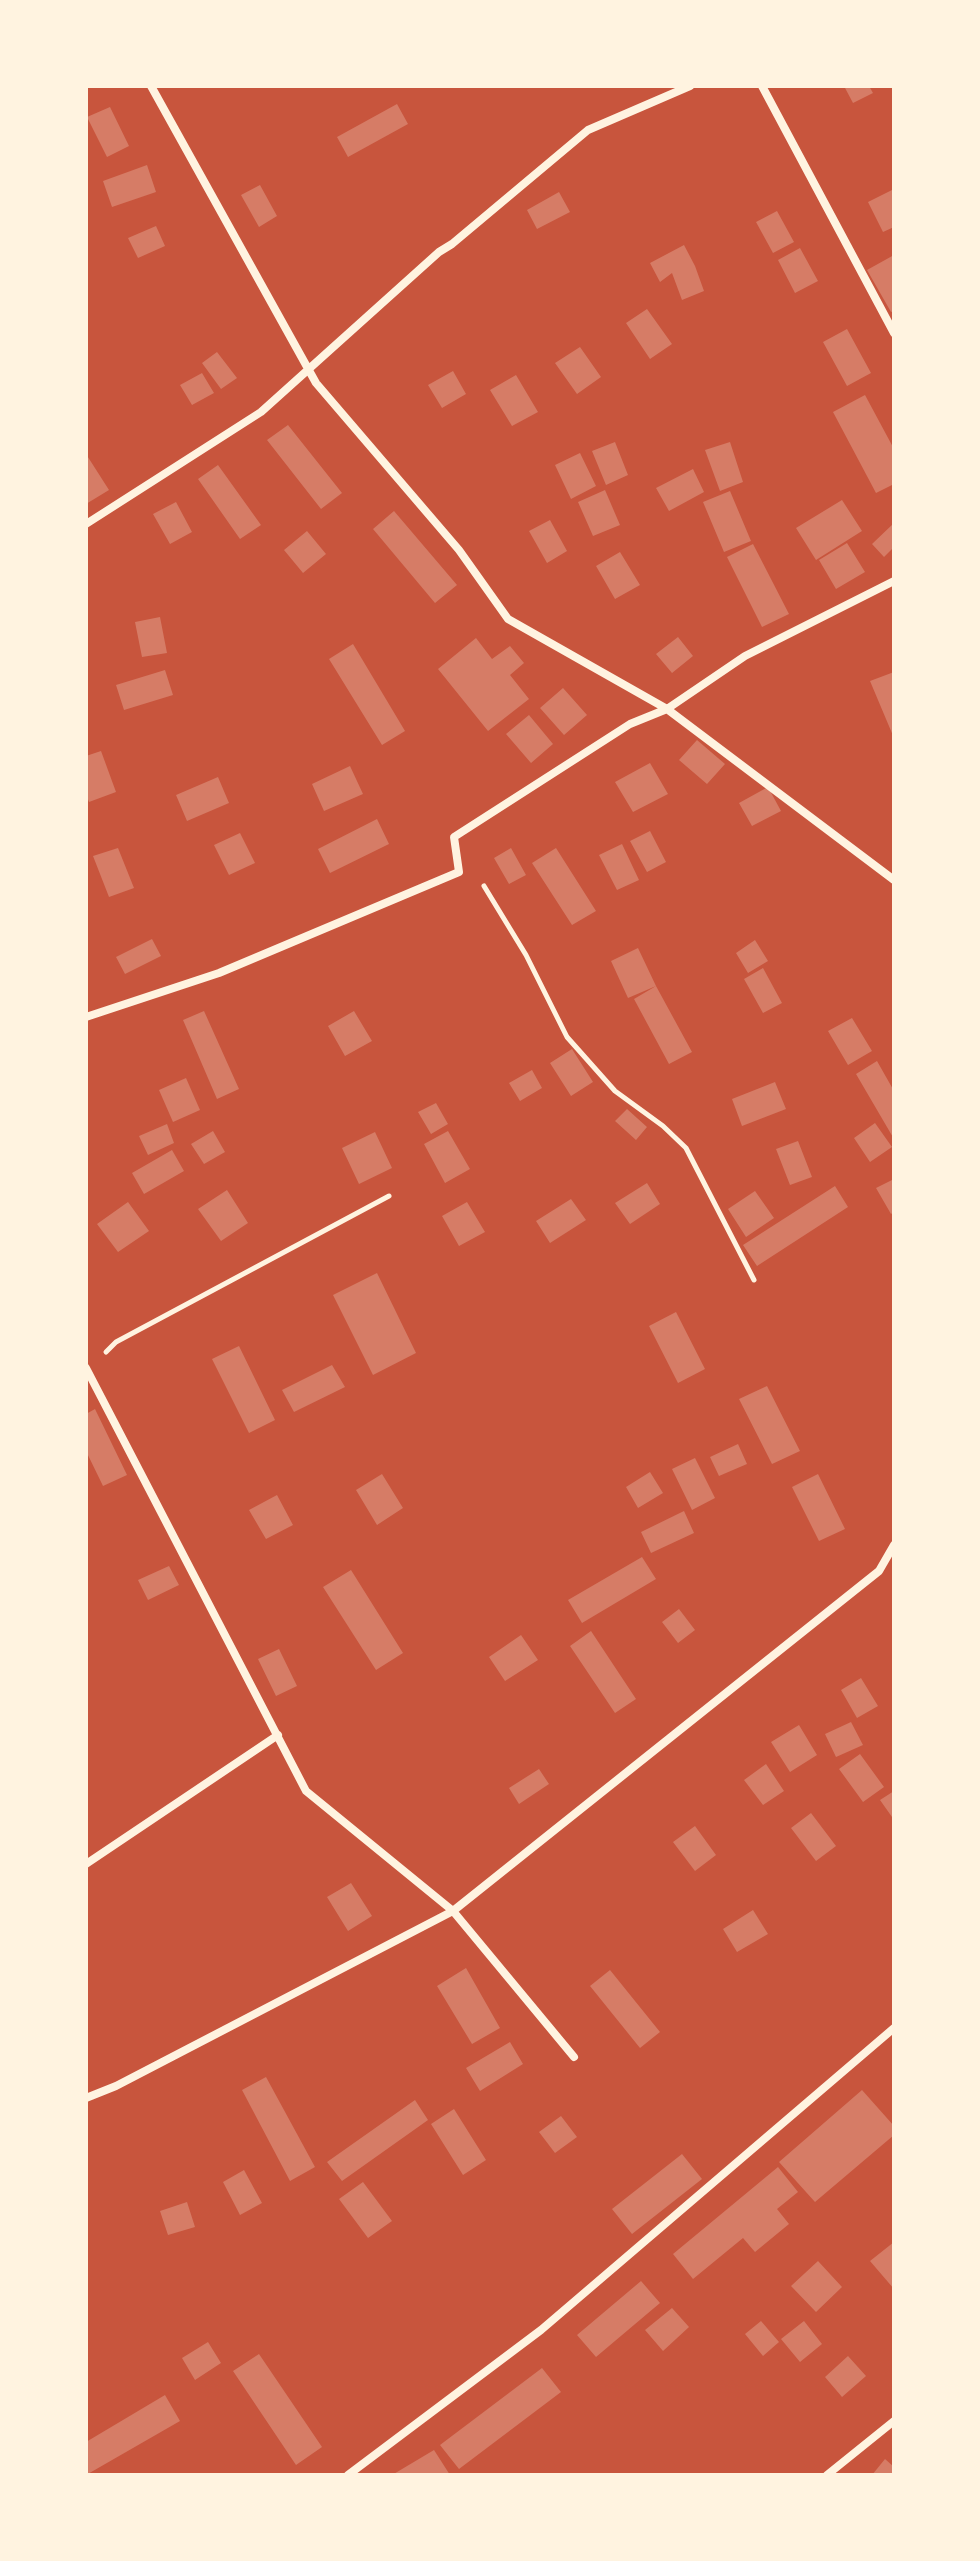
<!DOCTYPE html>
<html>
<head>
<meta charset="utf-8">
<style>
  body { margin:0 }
  #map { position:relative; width:980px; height:2561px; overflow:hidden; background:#c8553d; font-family:Lato,sans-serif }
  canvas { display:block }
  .frame { position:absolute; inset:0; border:88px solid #fff3e0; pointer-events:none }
</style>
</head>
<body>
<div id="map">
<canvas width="980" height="2561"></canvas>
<div class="frame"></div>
</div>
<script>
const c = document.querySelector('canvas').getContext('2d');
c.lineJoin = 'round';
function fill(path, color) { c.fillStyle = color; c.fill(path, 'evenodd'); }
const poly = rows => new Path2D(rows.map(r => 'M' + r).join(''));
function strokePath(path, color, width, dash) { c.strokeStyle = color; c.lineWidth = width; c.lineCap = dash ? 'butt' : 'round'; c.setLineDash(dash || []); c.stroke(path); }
fill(poly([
  [844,86,869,86,873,93,853,103],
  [397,104,408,124,348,157,337,137],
  [110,107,129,146,107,157,87,117],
  [147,165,156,192,112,207,103,181],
  [260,185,277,216,259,227,241,195],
  [894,189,894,227,883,232,868,202],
  [559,192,570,212,537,229,527,210],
  [777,211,794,242,773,253,756,222],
  [156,226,165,246,138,258,128,238],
  [684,245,695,266,704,291,682,300,672,273,660,282,650,263],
  [800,248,818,281,795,293,778,260],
  [894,255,894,311,891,312,867,270],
  [647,309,672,344,650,359,626,323],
  [847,329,871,373,847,386,823,342],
  [580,347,601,377,577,394,555,363],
  [217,352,237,378,221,389,202,363],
  [453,371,466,394,442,408,428,385],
  [202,373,214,393,192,405,180,385],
  [516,375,538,412,512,426,490,390],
  [865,395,894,449,894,484,876,493,833,412],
  [288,425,342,493,321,509,267,440],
  [615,442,628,475,606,485,592,451],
  [730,442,743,482,720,491,705,450],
  [580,453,596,486,571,499,555,465],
  [86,454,109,490,86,504],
  [218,465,261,525,240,539,198,479],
  [693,469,704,492,669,511,656,488],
  [605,490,620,525,593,536,578,502],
  [730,491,751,541,724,552,703,502],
  [842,500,862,531,816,560,796,528],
  [176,502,192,532,170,544,153,514],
  [394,511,457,585,435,603,373,529],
  [550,520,567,551,547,563,529,531],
  [894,523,894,547,884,557,872,544],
  [307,531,326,554,303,573,284,550],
  [847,543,865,572,836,589,819,560],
  [753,544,789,614,762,627,727,557],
  [620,552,640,585,615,599,596,566],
  [160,617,167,653,142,657,135,622],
  [678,637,693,656,672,673,656,654],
  [476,638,492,659,510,646,524,663,510,675,529,699,488,731,438,669],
  [353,644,405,731,382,745,329,659],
  [165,670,173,695,124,710,116,685],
  [894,672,894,738,870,681],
  [563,688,587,715,564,735,540,708],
  [529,715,553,744,531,763,506,734],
  [697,740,725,764,707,784,679,760],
  [101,751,116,792,89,802,86,794,86,756],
  [650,763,668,794,633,812,615,782],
  [350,766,363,794,324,811,312,784],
  [218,777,229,803,187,821,176,795],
  [768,787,781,811,752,826,739,803],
  [377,819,389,844,330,873,318,849],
  [650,831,666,862,647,872,630,841],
  [240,833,255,863,229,875,214,845],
  [622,844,639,880,617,890,599,855],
  [118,848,134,888,109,897,93,856],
  [511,848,526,875,509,884,494,858],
  [556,848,596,911,572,925,532,863],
  [152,939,161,956,125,974,116,957],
  [755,940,768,961,748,973,736,953],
  [638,948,656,986,628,998,611,961],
  [763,968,782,1003,763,1013,744,979],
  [656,986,692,1052,669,1064,634,999],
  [204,1011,239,1089,217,1099,183,1020],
  [354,1011,372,1041,345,1056,328,1026],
  [852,1018,872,1051,848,1065,828,1031],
  [572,1049,593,1082,571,1096,550,1063],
  [877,1061,894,1091,894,1139,856,1074],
  [532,1070,542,1088,520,1101,509,1083],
  [186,1078,200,1110,173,1122,159,1090],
  [775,1082,786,1109,742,1126,732,1099],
  [436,1103,448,1124,431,1134,418,1112],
  [627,1109,647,1127,636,1140,615,1121],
  [875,1123,892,1147,870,1162,854,1138],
  [167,1124,174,1143,148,1155,139,1136],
  [213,1131,225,1152,204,1164,191,1144],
  [448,1131,470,1169,445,1183,424,1144],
  [375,1132,392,1168,359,1184,342,1148],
  [798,1141,812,1177,790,1185,776,1149],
  [172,1150,184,1171,144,1194,132,1173],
  [894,1179,894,1212,891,1214,876,1188],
  [647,1183,660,1204,630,1224,615,1203],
  [835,1186,848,1207,757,1266,743,1245],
  [227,1190,248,1223,221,1241,198,1209],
  [755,1191,774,1218,746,1237,728,1209],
  [571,1199,586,1220,550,1243,536,1221],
  [128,1202,149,1231,118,1252,97,1224],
  [467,1202,485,1232,459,1246,442,1216],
  [377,1273,416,1353,373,1375,333,1295],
  [676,1312,705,1369,678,1383,649,1326],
  [239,1346,275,1420,249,1433,212,1359],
  [332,1365,345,1387,294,1412,282,1390],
  [767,1386,800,1451,772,1464,739,1399],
  [95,1409,127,1475,103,1486,86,1451,86,1414],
  [738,1444,747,1464,719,1476,710,1457],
  [695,1458,715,1498,692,1510,672,1469],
  [650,1472,663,1493,638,1508,626,1487],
  [382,1474,403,1508,377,1525,356,1490],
  [818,1474,845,1529,819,1541,792,1487],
  [277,1495,293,1525,266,1539,249,1510],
  [684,1511,694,1533,651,1553,641,1532],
  [642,1557,656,1579,582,1623,568,1600],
  [169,1566,179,1585,148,1600,138,1580],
  [351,1570,403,1653,376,1670,323,1587],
  [679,1609,695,1630,678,1643,662,1622],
  [591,1631,636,1699,615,1713,570,1646],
  [521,1635,538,1660,505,1681,489,1657],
  [279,1649,297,1686,276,1696,258,1659],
  [861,1678,878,1706,857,1718,841,1690],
  [851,1722,863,1745,836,1757,825,1734],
  [799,1725,817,1755,790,1772,771,1742],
  [860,1754,884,1787,863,1802,839,1769],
  [766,1764,784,1791,763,1805,744,1780],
  [539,1769,549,1784,519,1804,509,1788],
  [894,1791,894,1816,892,1817,880,1800],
  [811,1813,836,1846,816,1861,791,1828],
  [695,1826,716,1855,695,1871,673,1842],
  [351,1883,372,1916,348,1931,327,1897],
  [753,1910,768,1934,737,1952,723,1929],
  [466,1968,500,2028,472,2044,437,1986],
  [610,1970,660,2032,640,2048,590,1986],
  [510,2042,523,2064,480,2091,466,2068],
  [266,2077,315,2167,290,2181,242,2090],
  [862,2090,894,2126,894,2135,815,2202,779,2162],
  [415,2100,428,2120,342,2181,327,2162],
  [454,2109,486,2160,463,2175,431,2124],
  [561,2116,577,2137,555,2153,539,2132],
  [682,2154,702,2179,632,2234,612,2209],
  [778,2167,798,2192,777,2209,789,2224,755,2252,743,2238,693,2279,673,2254],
  [244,2170,262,2203,240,2215,223,2182],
  [363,2182,392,2221,368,2238,339,2199],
  [187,2202,195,2227,168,2235,160,2211],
  [894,2242,894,2289,870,2261],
  [818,2261,842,2287,816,2312,791,2286],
  [641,2281,660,2303,596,2357,577,2335],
  [672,2308,689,2327,663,2351,645,2330],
  [761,2321,779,2342,763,2356,745,2334],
  [804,2321,822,2344,800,2362,781,2339],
  [208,2342,221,2363,195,2380,182,2358],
  [259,2354,322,2447,296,2465,233,2371],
  [848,2356,866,2376,842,2397,825,2377],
  [542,2368,561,2392,459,2469,440,2445],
  [165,2395,180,2421,86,2475,86,2442],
  [434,2450,450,2475,392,2475],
  [885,2459,894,2467,894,2475,872,2475]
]), '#d67c66');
strokePath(poly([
  [484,886,526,955,567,1037,615,1091,663,1126,686,1148,754,1280],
  [106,1352,116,1342,389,1196]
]), '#fff3e0', 5);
strokePath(poly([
  [151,86,316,383,459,550,508,619,667,709,894,880],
  [762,86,894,333],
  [86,524,261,412,439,252,452,244,588,130,690,86],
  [86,1017,219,973,459,872,454,837,630,724,667,709,745,656,894,581],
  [86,1368,306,1791,453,1911,574,2057],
  [86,1864,278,1735],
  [86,2098,116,2086,453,1911,879,1571,894,1545],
  [348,2475,541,2330,894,2028],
  [827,2475,894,2421]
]), '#fff3e0', 8);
</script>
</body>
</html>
